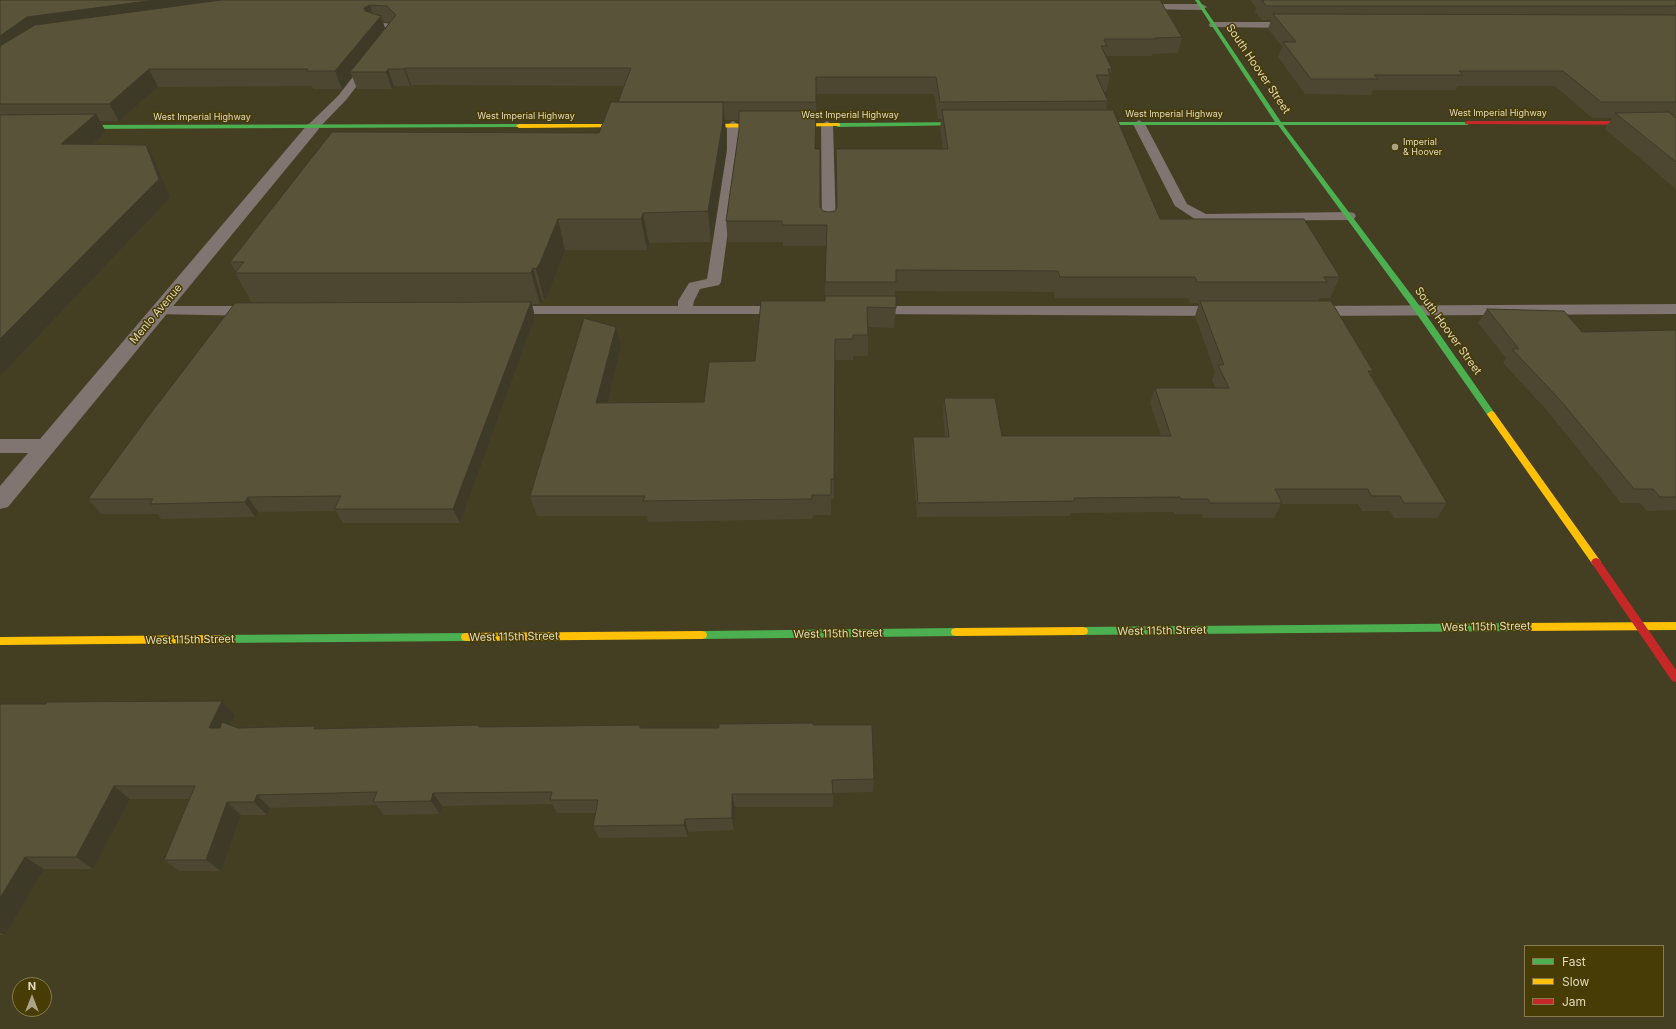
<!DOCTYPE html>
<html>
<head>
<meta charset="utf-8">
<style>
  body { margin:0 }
  #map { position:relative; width:1676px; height:1029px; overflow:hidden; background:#443e22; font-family:Inter,sans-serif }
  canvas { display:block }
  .legend { position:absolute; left:1524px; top:945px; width:140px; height:72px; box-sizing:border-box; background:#473b06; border:1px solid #857b4e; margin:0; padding:5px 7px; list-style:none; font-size:12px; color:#e2dabb }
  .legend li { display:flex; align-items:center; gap:8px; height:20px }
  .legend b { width:20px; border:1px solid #857b4e }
  .north { position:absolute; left:12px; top:977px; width:40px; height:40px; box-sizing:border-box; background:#473b06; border:1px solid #857b4e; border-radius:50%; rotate:0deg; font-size:11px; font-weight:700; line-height:16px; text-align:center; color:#e2dabb }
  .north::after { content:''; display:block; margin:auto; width:14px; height:18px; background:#aba385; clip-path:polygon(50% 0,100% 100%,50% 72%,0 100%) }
</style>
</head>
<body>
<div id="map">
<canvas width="1676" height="1029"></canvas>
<ul class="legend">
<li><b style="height:5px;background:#4caf50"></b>Fast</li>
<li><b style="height:5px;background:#ffc107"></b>Slow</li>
<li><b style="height:5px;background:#c62828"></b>Jam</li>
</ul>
<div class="north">N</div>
</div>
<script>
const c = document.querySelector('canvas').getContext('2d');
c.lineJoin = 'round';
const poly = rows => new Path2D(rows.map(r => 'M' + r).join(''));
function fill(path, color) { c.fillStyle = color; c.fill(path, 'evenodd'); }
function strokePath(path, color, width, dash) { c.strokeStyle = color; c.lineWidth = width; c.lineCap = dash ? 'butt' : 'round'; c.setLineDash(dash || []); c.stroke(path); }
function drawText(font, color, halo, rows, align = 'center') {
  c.font = font + ' Inter,sans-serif'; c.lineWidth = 3; c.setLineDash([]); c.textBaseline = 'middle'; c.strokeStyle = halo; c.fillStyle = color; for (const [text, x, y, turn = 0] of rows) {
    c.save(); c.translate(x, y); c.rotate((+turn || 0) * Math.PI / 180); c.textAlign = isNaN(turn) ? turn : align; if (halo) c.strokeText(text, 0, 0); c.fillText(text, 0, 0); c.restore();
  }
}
fill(poly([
  [1139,4,1202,4,1207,7,1202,10,1136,9,1134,7,1139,4],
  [376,22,392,24,400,30,346,100,317,130,309,130,307,127,309,124,338,96,389,31,372,27,371,25,376,22],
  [1214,22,1295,22,1300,25,1295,28,1210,27,1209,25,1210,23,1214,22],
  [1139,120,1145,124,1187,204,1206,214,1349,212,1354,213,1356,216,1354,219,1349,220,1198,221,1175,206,1133,124,1139,120],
  [733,121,739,125,739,150,721,282,719,285,700,289,694,301,693,306,785,306,790,308,793,311,790,314,503,314,500,311,503,308,508,306,678,306,678,301,689,283,707,279,727,150,727,125,733,121],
  [827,121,833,125,836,228,834,231,829,232,824,231,822,228,821,125,827,121],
  [1676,304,1676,314,1312,316,1307,314,1304,311,1307,308,1312,306,1676,304],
  [159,306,255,306,260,308,263,311,260,314,255,316,154,314,151,311,154,308,159,306],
  [870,306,1221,306,1226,308,1229,311,1226,314,1221,316,865,314,862,311,865,308,870,306]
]), '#807570');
fill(poly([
  [313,123,318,124,320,127,318,130,8,507,0,509,0,486,28,453,0,453,0,439,40,439,308,124,313,123]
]), '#807570');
fill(poly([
  [1195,0,1199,0,1281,122,1469,122,1469,124,1467,125,1283,125,1422,309,1494,412,1495,414,1494,416,1488,416,1416,313,1278,125,1087,125,1087,123,1089,122,1275,122,1195,0],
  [971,122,973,123,973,125,838,127,835,125,838,123,971,122],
  [519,124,521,125,521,127,73,129,70,127,73,125,519,124],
  [1519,623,1523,624,1524,627,1523,630,1519,631,1083,635,1079,634,1078,631,1079,628,1083,627,1519,623],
  [956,628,960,629,961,632,960,635,956,636,702,639,698,638,697,635,698,632,702,631,956,628],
  [466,633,470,634,471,637,470,640,466,641,220,643,216,642,215,639,216,636,220,635,466,633]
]), '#4caf50');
fill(poly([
  [838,123,840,124,840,126,695,128,692,126,695,124,838,123],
  [631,124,633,125,633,127,519,128,516,126,519,124,631,124],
  [1491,411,1494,412,1599,559,1601,562,1599,565,1593,565,1488,416,1487,414,1491,411],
  [1676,622,1676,630,1519,631,1515,630,1514,627,1515,624,1519,623,1676,622],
  [1083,627,1087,628,1088,631,1087,634,1083,635,956,636,952,635,951,632,952,629,956,628,1083,627],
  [702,631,706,632,707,635,706,638,702,639,466,641,462,640,461,637,462,634,466,633,702,631],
  [220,635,224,636,225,639,224,642,220,643,0,645,0,637,220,635]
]), '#ffc107');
fill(poly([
  [1467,121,1676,121,1676,125,1465,124,1465,122,1467,121],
  [1596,558,1599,559,1676,670,1676,682,1672,681,1593,565,1591,562,1593,559,1596,558]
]), '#c62828');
fill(poly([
  [0,0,1160,0,1182,37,1178,53,1152,54,1152,56,1106,56,1112,69,1106,92,1104,92,1108,101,1106,110,1160,219,1340,277,1330,298,1319,298,1318,301,1373,371,1371,375,1447,503,1437,518,1394,518,1390,511,1362,511,1358,504,1281,504,1274,518,1203,518,1202,514,1175,514,1174,512,1071,513,1070,516,917,517,912,452,913,437,945,437,943,413,944,398,1002,436,1161,436,1150,403,1155,388,1216,388,1212,380,1215,372,1195,316,1199,303,1190,303,1188,298,1055,298,1054,292,895,291,896,308,894,328,868,327,868,356,853,356,853,360,835,360,834,499,831,499,831,515,813,515,812,519,648,522,647,516,537,516,530,496,621,347,607,403,704,402,755,361,825,301,825,296,826,246,783,246,783,242,728,242,726,221,739,130,739,120,724,120,726,131,726,150,711,242,649,243,647,250,565,250,548,295,544,300,542,300,540,304,532,304,535,317,460,523,343,523,336,511,258,512,255,517,161,519,158,514,101,514,88,499,252,303,235,273,236,272,230,262,599,133,618,102,624,86,411,85,410,86,394,86,392,89,357,89,352,76,342,89,313,89,312,86,158,87,119,121,100,121,106,132,93,144,156,163,170,198,0,376],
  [383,22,390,22,385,28],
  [816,94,934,94,938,119,941,119,940,130,943,149,836,149,837,208,835,211,829,212,823,211,820,207,816,149],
  [1250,0,1676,0,1676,118,1675,118,1676,118,1676,189,1605,129,1612,118,1592,118,1555,86,1457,86,1456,90,1373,90,1371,95,1305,94,1278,57,1282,46,1268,29,1271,20,1262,20,1255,12,1256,8],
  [1487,309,1582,332,1676,330,1676,510,1647,511,1640,503,1621,503,1550,414,1503,363,1506,358,1478,323],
  [222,701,235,715,230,725,238,728,315,726,317,729,479,725,481,727,640,725,641,728,719,728,813,725,874,779,873,792,833,793,833,807,735,807,734,830,688,832,688,837,599,838,593,826,596,813,557,813,552,804,442,806,440,814,384,815,376,805,270,808,267,815,241,815,221,871,179,871,164,860,189,799,130,799,93,869,44,869,5,935,0,935,0,704,46,704]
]), '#4d4731');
fill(poly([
  [155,0,245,0,0,60,0,36,27,17],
  [370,5,375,21,370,25,364,8],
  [381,16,386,32,350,72,352,76,342,89,335,71],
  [405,68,411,85,410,86,404,69],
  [149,69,158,87,119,121,109,104],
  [388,69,394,86,392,89,386,72],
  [723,102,726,131,726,150,711,242,708,211],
  [816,111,816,169,815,149],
  [96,114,106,132,73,162,61,144],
  [146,145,156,163,170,198,0,376,0,339],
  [643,213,649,243,647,250,641,219],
  [558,219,565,250,548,295,544,300,536,269],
  [533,268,542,300,540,304,531,273],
  [531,302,535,317,460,523,453,509],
  [616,327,621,347,602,424,596,403],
  [248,497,258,512,255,517,245,502],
  [222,701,235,715,222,741,209,728],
  [114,786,130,799,93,869,76,857],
  [433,793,442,806,440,814,431,801],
  [732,794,735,807,734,830,732,818],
  [257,795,270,808,267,815,254,802],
  [227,802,241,815,221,871,206,860],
  [685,819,688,832,688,837,684,825],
  [25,857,44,869,5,935,0,933,0,898]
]), '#3e3a28');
const building = poly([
  [0,0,155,0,27,17,0,36,0,0],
  [221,0,1160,0,1182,37,1155,38,1156,39,1105,39,1104,40,1107,46,1101,46,1112,69,1108,69,1110,75,1096,75,1108,101,940,102,936,77,816,77,816,102,618,102,631,68,405,68,404,69,388,69,386,72,350,72,396,15,387,6,370,5,364,8,365,11,381,16,335,71,306,71,308,69,149,69,109,104,0,104,0,46,35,25,221,0],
  [1262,0,1676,0,1676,6,1266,6,1262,0],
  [1273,14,1676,15,1676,102,1601,102,1563,71,1459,71,1463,75,1374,75,1378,79,1311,79,1283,42,1296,42,1273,14],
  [611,102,723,102,723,121,708,211,643,213,641,219,558,219,540,263,536,269,533,268,531,273,235,273,244,262,230,262,332,132,599,133,611,102],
  [942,110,1113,110,1160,219,1304,219,1340,277,1324,277,1327,282,1197,282,1195,277,1060,277,1058,271,896,270,896,282,825,282,827,225,782,225,782,221,726,221,739,130,739,111,816,111,815,149,820,149,820,207,823,211,829,212,835,211,837,207,836,149,948,149,942,110],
  [1669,112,1676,118,1676,162,1615,113,1669,112],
  [96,114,61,144,146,145,159,179,0,339,0,115,96,114],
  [825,296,896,296,896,308,867,307,868,335,853,335,853,339,835,339,834,479,831,479,831,495,812,495,812,499,643,501,645,496,530,496,584,318,616,327,596,403,704,402,709,362,755,361,761,301,825,301,825,296],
  [1200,301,1331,301,1373,371,1368,371,1447,503,1404,503,1400,496,1371,496,1368,489,1275,489,1282,503,1210,503,1208,499,1181,499,1180,497,1074,498,1075,501,918,503,913,437,949,437,944,398,995,398,1002,436,1171,436,1155,388,1229,388,1218,365,1224,365,1200,301],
  [531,302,453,509,334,509,341,496,248,497,245,502,150,504,153,499,88,499,150,414,235,303,531,302],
  [1487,309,1564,311,1582,332,1676,330,1676,497,1660,497,1653,489,1634,489,1560,400,1512,349,1519,349,1487,309],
  [222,701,209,728,220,728,222,722,238,728,315,726,314,729,479,725,479,727,640,725,640,728,719,728,719,724,813,723,813,725,872,725,874,779,832,780,833,794,732,794,732,818,685,819,684,825,593,826,598,800,550,800,552,792,433,793,431,801,373,802,377,792,257,795,254,802,227,802,206,860,164,860,195,786,114,786,76,857,25,857,0,898,0,704,46,704,47,702,222,701]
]);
fill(building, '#595339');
strokePath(building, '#3e3a28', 1);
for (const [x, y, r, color] of [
  [1395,147,4,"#aba385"]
]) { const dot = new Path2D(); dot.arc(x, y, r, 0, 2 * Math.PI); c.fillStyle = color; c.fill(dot); strokePath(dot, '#473b06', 1.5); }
drawText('9px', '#e2dabb', '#473b06', [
  ["West Imperial Highway",1498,113],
  ["West Imperial Highway",1174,114],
  ["West Imperial Highway",850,115],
  ["West Imperial Highway",526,116],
  ["West Imperial Highway",202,117]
]);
drawText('9px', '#e2dabb', '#473b06', [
  ["Imperial",1403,142],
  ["& Hoover",1403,152]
], 'left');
drawText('11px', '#e2dabb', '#473b06', [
  ["South Hoover Street",1258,69,56],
  ["Menlo Avenue",156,314,-50],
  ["South Hoover Street",1448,331,54],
  ["West 115th Street",1486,627,-1],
  ["West 115th Street",1162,631,-1],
  ["West 115th Street",838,634,-1],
  ["West 115th Street",514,637,-1],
  ["West 115th Street",190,640,-1]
]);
</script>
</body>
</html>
